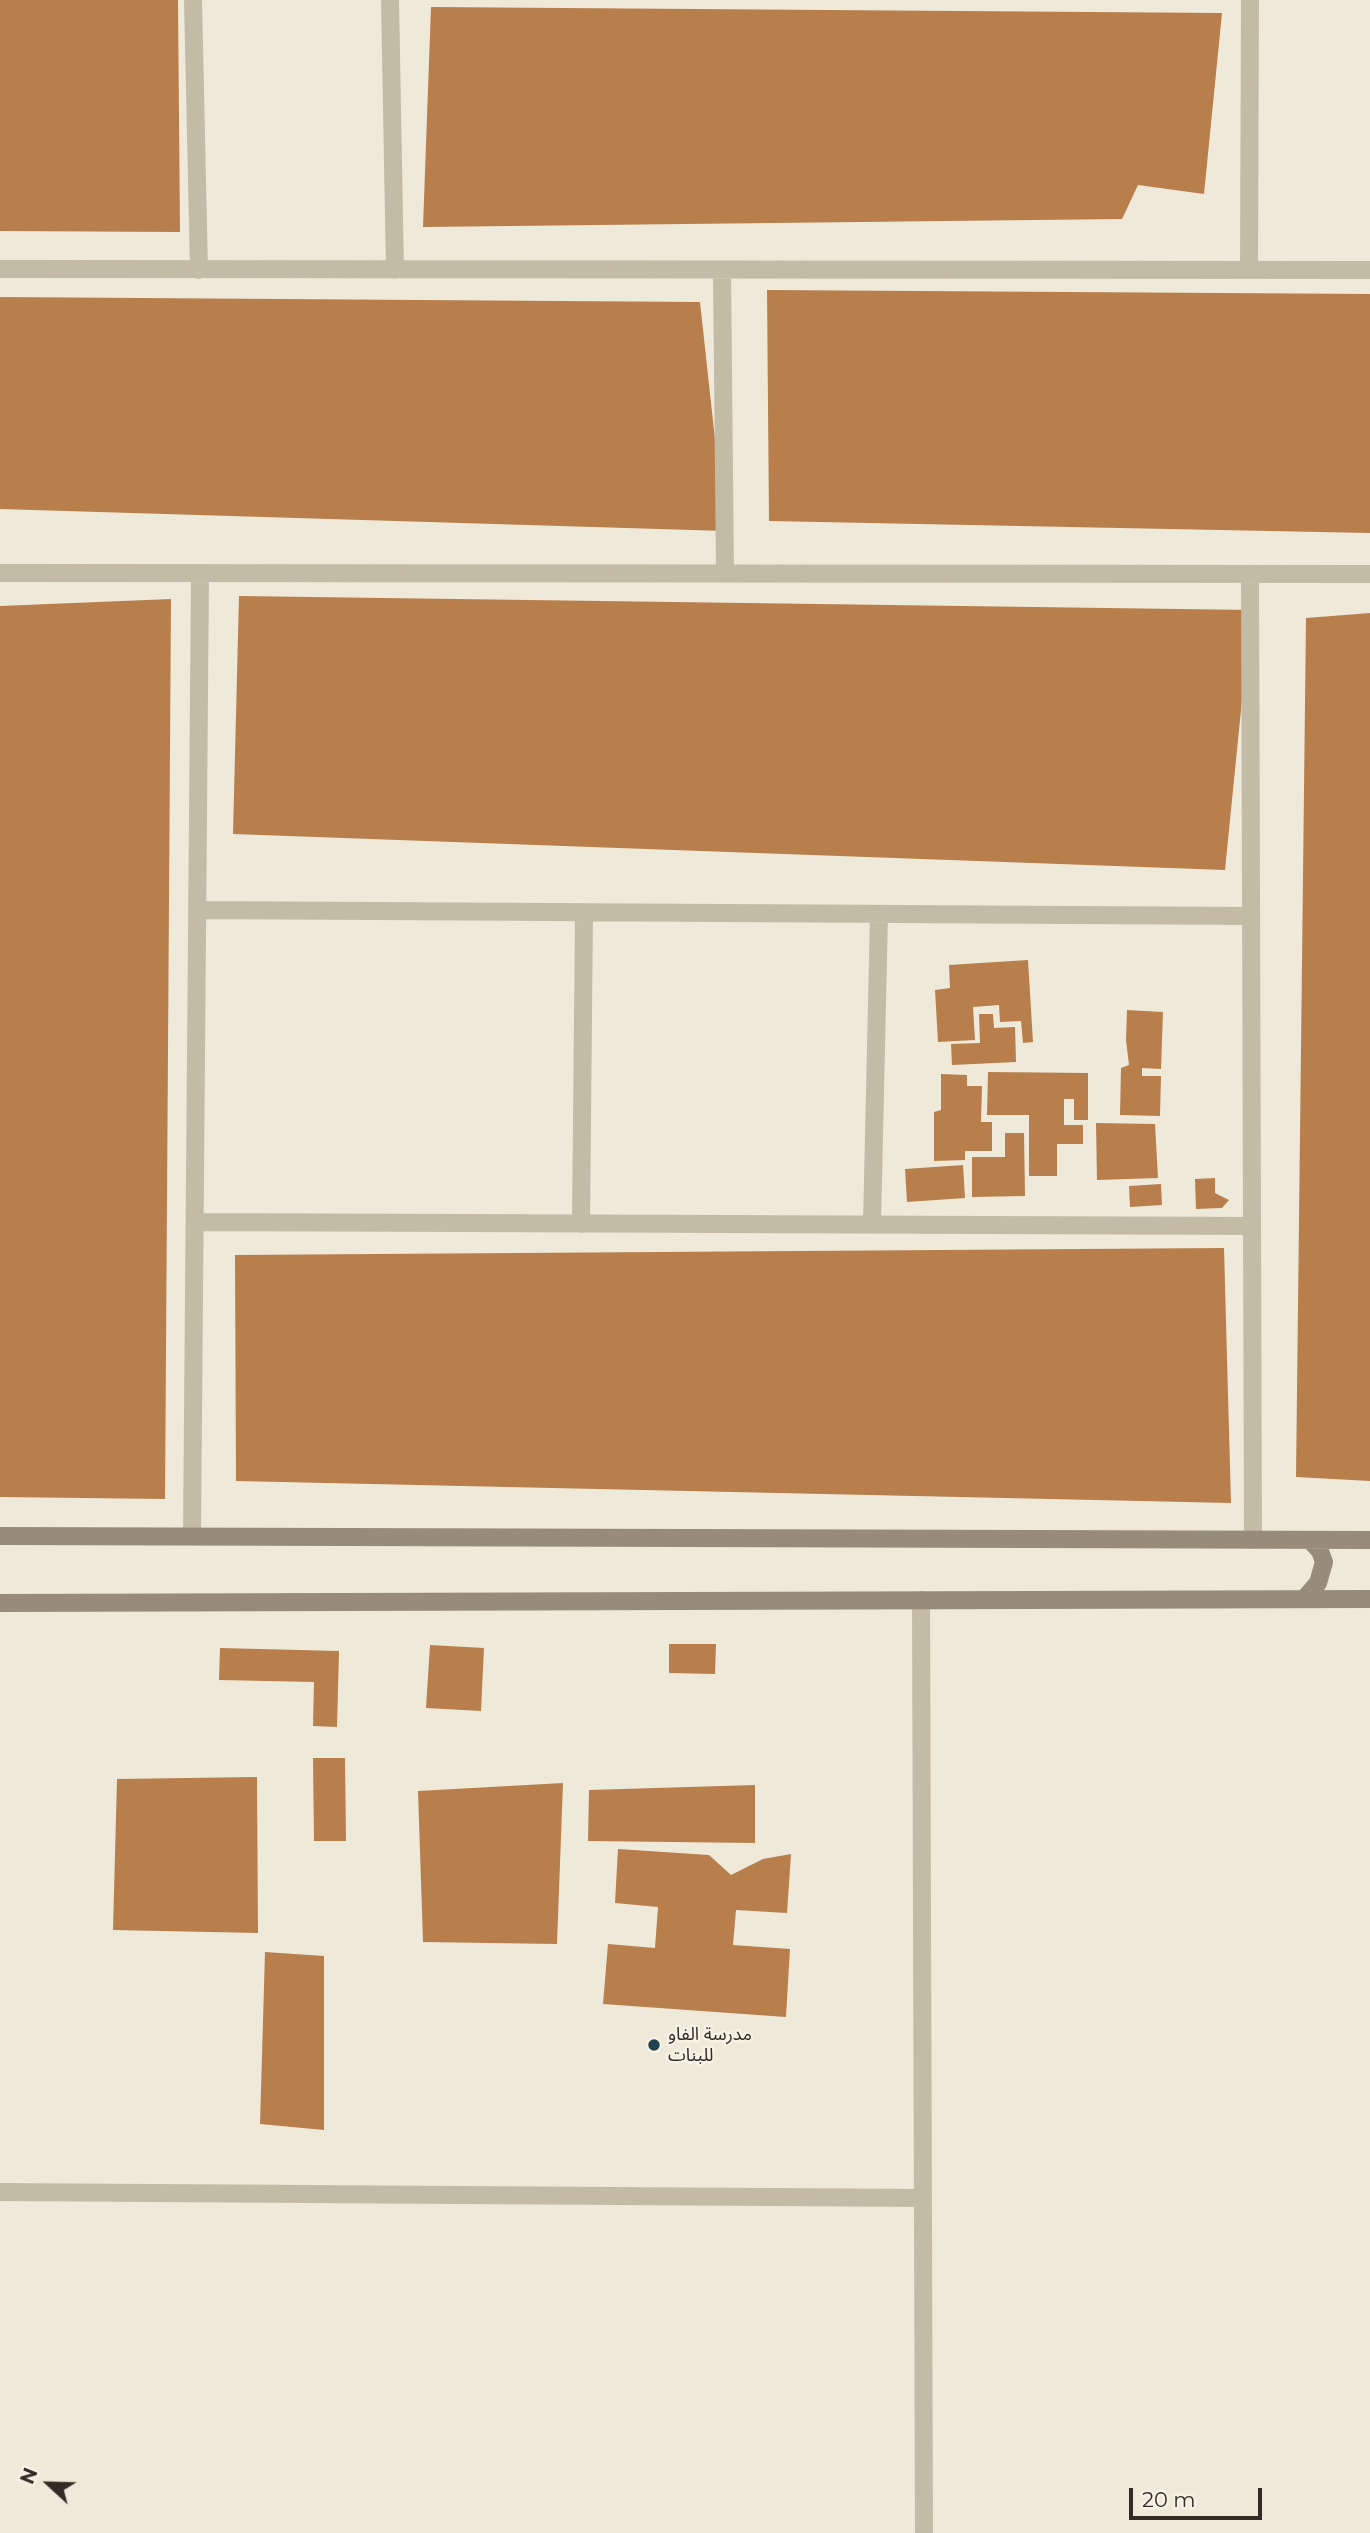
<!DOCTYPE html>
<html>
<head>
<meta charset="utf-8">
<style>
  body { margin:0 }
  #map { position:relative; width:1370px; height:2533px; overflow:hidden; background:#eee9d9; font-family:Montserrat,sans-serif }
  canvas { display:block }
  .north { position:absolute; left:14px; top:2449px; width:70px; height:70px; -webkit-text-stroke:5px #f6f2e5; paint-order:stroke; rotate:292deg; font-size:19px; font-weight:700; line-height:28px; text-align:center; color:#322c26 }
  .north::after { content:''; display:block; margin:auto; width:24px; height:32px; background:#322c26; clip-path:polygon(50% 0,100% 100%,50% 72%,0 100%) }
  .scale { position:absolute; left:1129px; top:2488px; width:133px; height:32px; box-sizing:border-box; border:4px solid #322c26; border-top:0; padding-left:9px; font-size:21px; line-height:24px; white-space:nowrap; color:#322c26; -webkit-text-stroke:5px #f6f2e5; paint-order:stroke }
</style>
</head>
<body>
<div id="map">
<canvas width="1370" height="2533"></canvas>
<div class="north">N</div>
<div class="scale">20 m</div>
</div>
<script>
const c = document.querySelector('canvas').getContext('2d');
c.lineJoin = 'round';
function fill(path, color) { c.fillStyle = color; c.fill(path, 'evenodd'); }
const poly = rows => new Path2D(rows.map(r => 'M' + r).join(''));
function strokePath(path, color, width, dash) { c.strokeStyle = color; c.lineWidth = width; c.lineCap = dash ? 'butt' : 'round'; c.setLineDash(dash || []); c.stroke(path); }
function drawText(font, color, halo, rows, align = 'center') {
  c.font = font + ' Montserrat,"Noto Sans Arabic",sans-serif'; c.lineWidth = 5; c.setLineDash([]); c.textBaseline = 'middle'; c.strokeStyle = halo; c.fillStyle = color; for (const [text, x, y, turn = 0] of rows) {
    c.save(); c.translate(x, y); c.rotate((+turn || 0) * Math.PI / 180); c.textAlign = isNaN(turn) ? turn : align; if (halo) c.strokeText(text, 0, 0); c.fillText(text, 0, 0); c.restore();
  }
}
fill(poly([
  [0,0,178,0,180,232,0,231],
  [431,7,1222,13,1204,194,1138,185,1122,219,423,227],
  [767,290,1370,294,1370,533,769,521],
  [0,297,700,302,725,531,0,509],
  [239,596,1251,610,1225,870,233,834],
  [171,599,165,1499,0,1497,0,606],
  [1370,613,1370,1481,1296,1477,1306,618],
  [1028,960,1033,1042,1023,1043,1021,1021,1000,1022,999,1005,973,1007,975,1040,938,1042,935,990,950,988,949,965],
  [1127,1010,1163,1012,1161,1069,1142,1068,1142,1076,1161,1076,1160,1116,1120,1115,1121,1068,1129,1065,1126,1040],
  [979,1014,993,1014,994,1028,1015,1027,1016,1062,952,1065,951,1044,980,1043],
  [988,1072,1088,1073,1088,1120,1074,1120,1074,1099,1064,1099,1064,1125,1083,1125,1083,1144,1057,1144,1057,1176,1029,1176,1029,1115,987,1115],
  [941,1074,967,1075,967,1086,982,1086,981,1122,992,1122,992,1151,965,1151,965,1160,934,1161,934,1112,941,1110],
  [1096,1123,1155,1124,1158,1178,1097,1180],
  [1005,1133,1024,1133,1025,1196,972,1197,972,1157,1005,1157],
  [963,1165,965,1198,907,1202,905,1169],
  [1215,1178,1215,1193,1229,1200,1222,1208,1196,1209,1195,1179],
  [1161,1184,1162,1205,1130,1207,1129,1186],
  [1224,1248,1231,1503,236,1481,235,1255],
  [669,1644,716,1644,715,1674,669,1673],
  [430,1645,484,1648,481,1711,426,1708],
  [220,1648,339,1651,337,1727,313,1726,314,1682,219,1680],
  [313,1758,345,1758,346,1841,314,1841],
  [257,1777,258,1933,113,1930,117,1779],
  [563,1783,557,1944,423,1942,418,1791],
  [755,1785,755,1843,588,1841,589,1790],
  [618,1849,709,1855,731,1875,763,1859,791,1854,787,1913,736,1910,733,1945,790,1949,786,2017,603,2004,608,1944,655,1948,658,1907,615,1903],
  [265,1952,324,1956,324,2130,260,2124]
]), '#b87f4d');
strokePath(poly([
  [193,0,199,270],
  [390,0,395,270],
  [0,269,1370,270],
  [722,270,725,573],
  [1249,270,1250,0],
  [0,573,1370,574],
  [1250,574,1253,1540],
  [198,910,1251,916],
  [195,1222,1252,1226],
  [581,1224,584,912],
  [872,1225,879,914],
  [192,1535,200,573],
  [921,1600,924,2533],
  [0,2192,922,2198]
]), '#c4bba7', 18);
strokePath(poly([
  [0,1536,1370,1540],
  [1304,1599,1318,1583,1324,1562,1320,1551,1310,1540],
  [0,1603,1370,1599]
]), '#978b79', 18);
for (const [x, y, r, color] of [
  [654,2045,7,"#21414e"]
]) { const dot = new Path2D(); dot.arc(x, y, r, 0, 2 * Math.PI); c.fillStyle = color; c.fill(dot); strokePath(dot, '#f6f2e5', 2.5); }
drawText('18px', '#322c26', '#f6f2e5', [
  ["مدرسة الفاو",668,2035],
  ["للبنات",668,2056]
], 'left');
</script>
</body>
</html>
